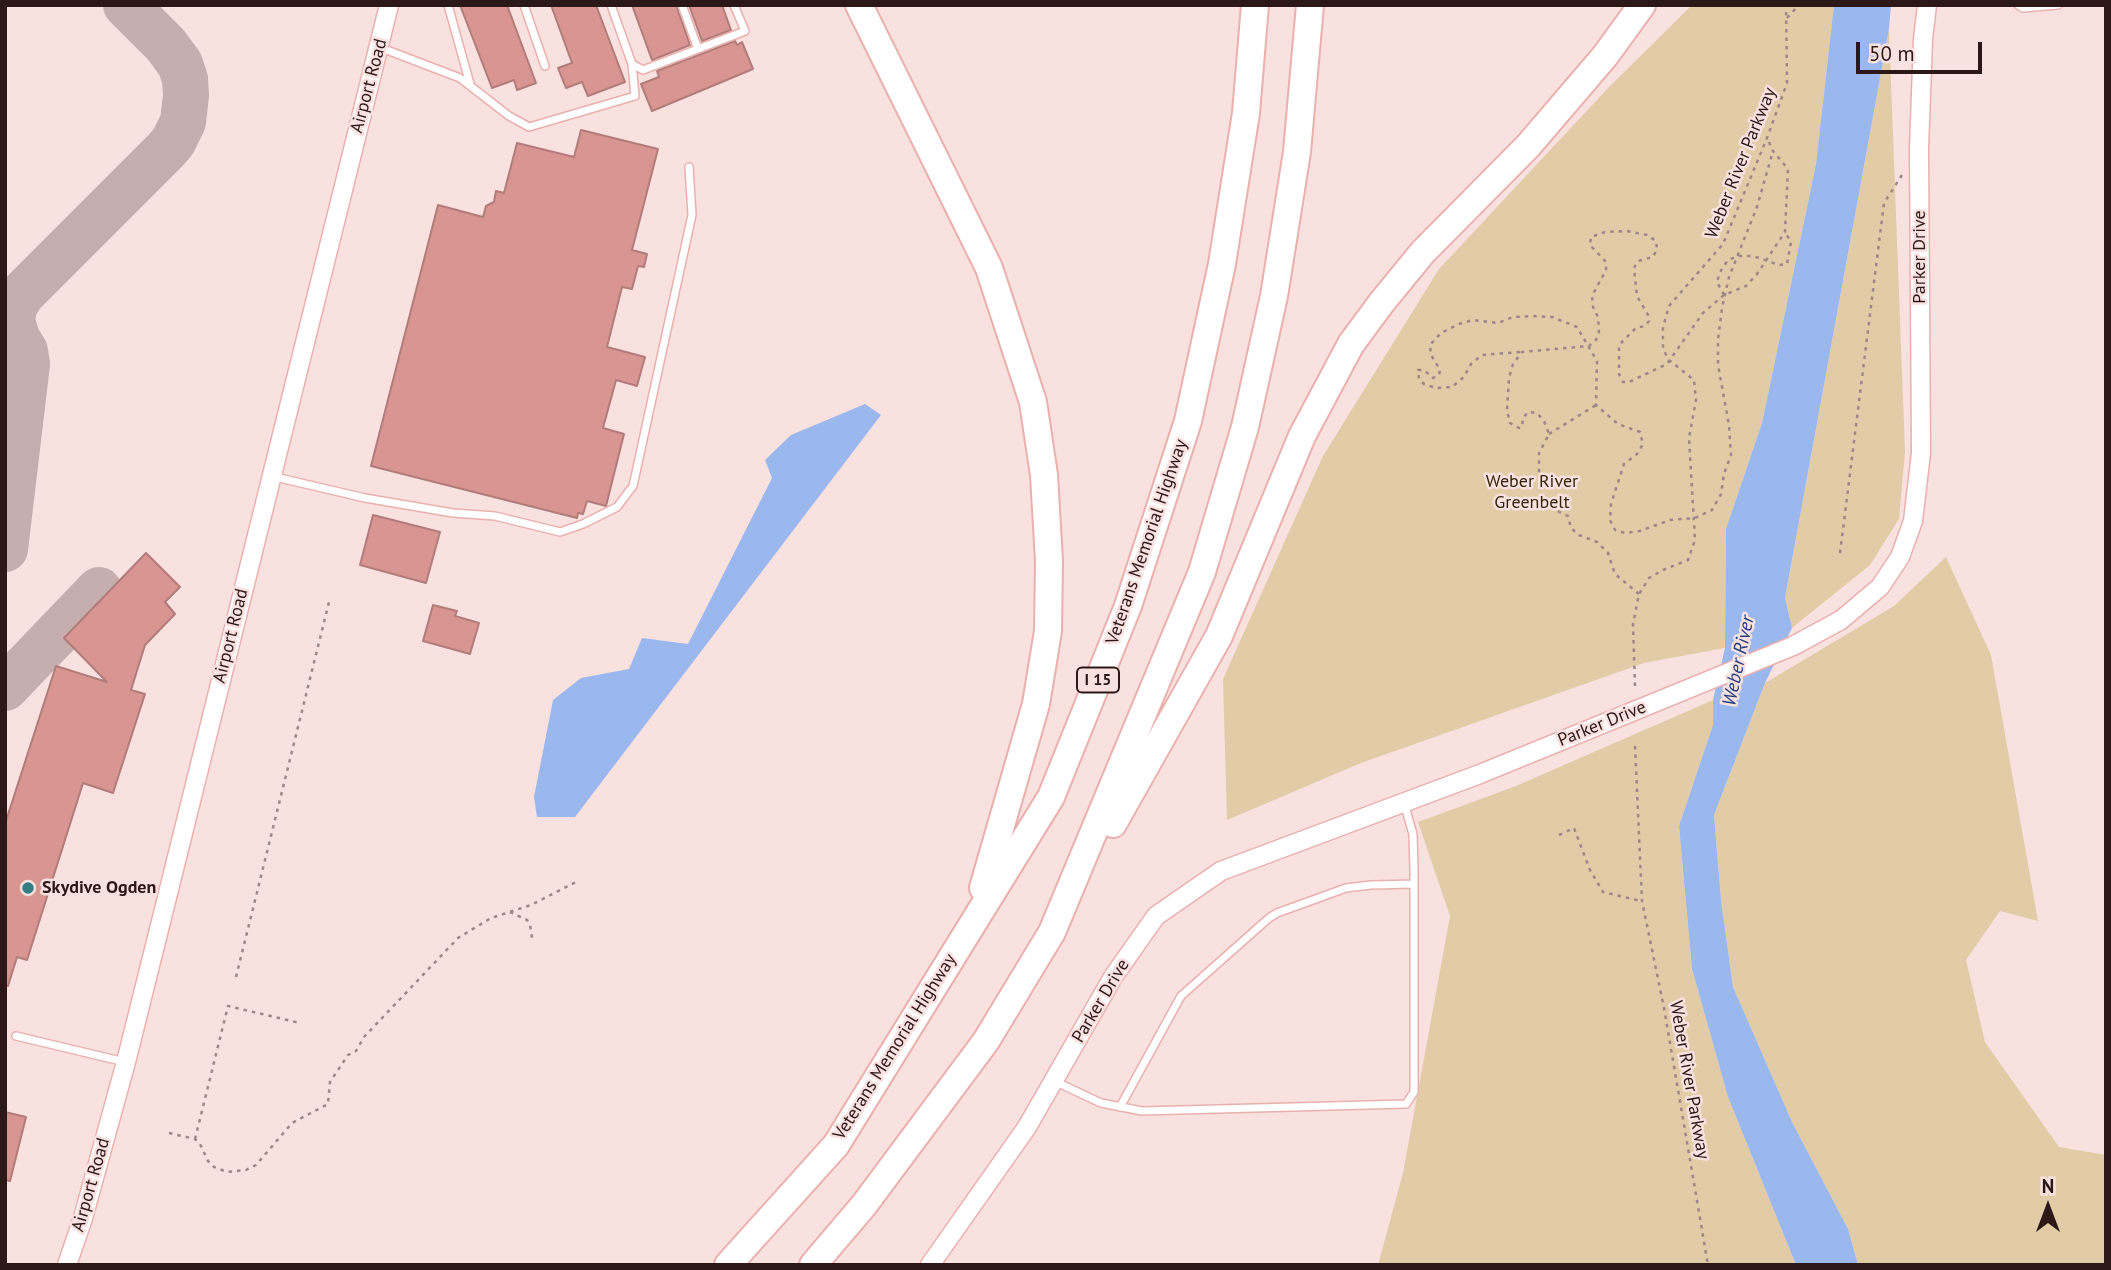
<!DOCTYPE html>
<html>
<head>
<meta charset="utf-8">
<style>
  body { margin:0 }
  #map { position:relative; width:2111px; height:1270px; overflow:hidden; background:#f9e1e0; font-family:"PT Sans",sans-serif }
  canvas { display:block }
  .frame { position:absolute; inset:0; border:7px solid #2c1817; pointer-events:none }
  .north { position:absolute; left:2013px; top:1172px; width:70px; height:70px; -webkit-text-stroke:5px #f9e1e0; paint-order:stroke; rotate:0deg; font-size:19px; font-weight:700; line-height:28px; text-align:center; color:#2c1817 }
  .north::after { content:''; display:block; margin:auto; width:24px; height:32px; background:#2c1817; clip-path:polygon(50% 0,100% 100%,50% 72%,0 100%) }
  .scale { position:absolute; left:1856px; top:42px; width:126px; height:32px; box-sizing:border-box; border:4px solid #2c1817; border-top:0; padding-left:9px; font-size:21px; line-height:24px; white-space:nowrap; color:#2c1817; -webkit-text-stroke:5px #f9e1e0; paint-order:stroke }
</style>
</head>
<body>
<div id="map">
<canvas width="2111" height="1270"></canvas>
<div class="frame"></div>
<div class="north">N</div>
<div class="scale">50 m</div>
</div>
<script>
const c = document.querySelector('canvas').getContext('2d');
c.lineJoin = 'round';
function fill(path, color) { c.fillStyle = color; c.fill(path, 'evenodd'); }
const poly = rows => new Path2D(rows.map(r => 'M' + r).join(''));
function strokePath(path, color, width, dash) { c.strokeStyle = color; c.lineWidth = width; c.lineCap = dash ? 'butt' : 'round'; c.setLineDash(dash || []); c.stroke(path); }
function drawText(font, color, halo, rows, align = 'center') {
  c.font = font + ' "PT Sans",sans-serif'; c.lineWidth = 5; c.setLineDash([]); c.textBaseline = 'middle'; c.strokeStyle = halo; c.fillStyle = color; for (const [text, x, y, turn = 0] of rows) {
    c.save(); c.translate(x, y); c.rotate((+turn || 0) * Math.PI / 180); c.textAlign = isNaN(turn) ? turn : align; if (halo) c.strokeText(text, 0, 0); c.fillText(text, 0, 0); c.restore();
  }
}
fill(poly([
  [1692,5,1834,5,1816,164,1762,423,1726,529,1725,648,1644,663,1361,763,1227,820,1223,679,1323,456,1439,269,1610,86],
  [1889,29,1905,452,1899,519,1870,565,1792,628,1785,598],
  [1946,557,1991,655,2038,921,2000,911,1966,960,1985,1042,2059,1147,2106,1155,2106,1265,1858,1265,1848,1229,1792,1122,1733,987,1721,900,1714,815,1765,683,1894,606],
  [1713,700,1713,725,1679,826,1692,969,1728,1097,1796,1265,1378,1265,1403,1173,1450,916,1418,822,1516,786]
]), '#e2cca7');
fill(poly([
  [1834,5,1891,5,1889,29,1785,598,1792,628,1765,683,1714,815,1721,900,1733,987,1792,1122,1848,1229,1858,1265,1796,1265,1728,1097,1692,969,1679,826,1713,725,1713,700,1725,648,1726,529,1762,423,1816,164],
  [865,404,881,415,575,817,537,817,534,797,553,700,581,678,629,669,642,638,688,644,772,478,765,460,791,435]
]), '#9ab8ed');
strokePath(poly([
  [5,311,165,151,173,142,183,122,186,95,185,79,180,64,166,45,126,5],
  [5,549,27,364,25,351,17,338,12,321,14,307,22,294],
  [5,688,99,590]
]), '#c5aead', 46);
const building = poly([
  [460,5,507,5,536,83,517,90,514,80,492,88,460,5],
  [551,5,596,5,625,82,588,96,582,82,566,88,558,68,572,63,551,5],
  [632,5,676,5,690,45,652,60,632,5],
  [689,5,722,5,731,30,702,41,689,5],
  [735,41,737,45,742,42,753,69,652,111,641,84,659,77,657,71,735,41],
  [581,130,658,149,632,250,647,254,644,267,638,266,632,289,622,287,607,347,645,357,637,386,616,380,603,428,624,434,606,506,587,501,583,514,578,513,577,518,371,466,438,205,483,217,486,206,494,202,496,191,504,193,517,143,574,157,581,130],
  [373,515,440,532,426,583,360,565,373,515],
  [146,553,180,587,165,602,175,614,145,645,131,690,145,694,113,793,83,783,27,960,17,957,8,986,5,986,5,824,56,666,107,682,64,638,146,553],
  [433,605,457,611,455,616,479,623,470,654,423,641,433,605],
  [5,1112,26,1117,10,1181,5,1180,5,1112]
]);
fill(building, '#d99592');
strokePath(building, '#b17c7a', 2);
const service = poly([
  [448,5,470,84],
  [524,5,545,66],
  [682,5,698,49],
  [2018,5,2023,8,2058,5],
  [379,47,460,78,509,116,529,127,635,96,632,64,611,5],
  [632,64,643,70,745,31,734,5],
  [271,476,365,498,453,513,495,516,560,532,583,524,617,507,633,486,692,215,689,167],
  [16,1036,125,1062],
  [1054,1081,1101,1103,1142,1111,1406,1104,1414,1092,1414,870,1413,834,1404,803],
  [1120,1107,1181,996,1269,918,1277,913,1346,888,1371,885,1414,884]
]);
const tertiary = poly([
  [67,1265,83,1218,126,1062,389,5],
  [930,1265,1027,1127,1113,977,1156,916,1221,871,1480,774,1793,646,1841,620,1880,587,1900,557,1913,521,1921,453,1919,148,1923,39,1927,5]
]);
const motorway = poly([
  [859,5,989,268,1033,402,1044,475,1049,561,1048,631,1036,704,983,888],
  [1113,824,1219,636,1302,436,1351,344,1382,302,1423,252,1528,146,1605,56,1642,5],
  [728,1265,836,1145,1051,797,1128,606,1188,421,1222,264,1246,113,1255,5],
  [813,1265,864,1205,986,1041,1052,932,1202,572,1245,427,1274,296,1297,152,1310,5]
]);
strokePath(service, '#e9b0ae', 10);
strokePath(tertiary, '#e9b0ae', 21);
strokePath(motorway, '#e9b0ae', 30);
strokePath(poly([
  [1787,18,1799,5],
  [1724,295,1717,282,1720,272,1728,260,1738,256,1753,256,1779,265,1787,264,1791,242,1785,232],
  [1520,352,1482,355,1471,364,1464,377,1452,387,1436,388,1424,384,1419,379,1418,370,1424,370,1433,378,1439,375,1440,370,1431,355,1430,345,1441,333,1459,324,1473,320,1498,323,1513,317,1533,316,1552,317,1577,327,1597,361,1596,405,1618,424,1640,432,1643,444,1637,454,1624,464,1611,504,1610,520,1615,530,1625,533,1640,531,1670,520,1695,518,1712,510,1721,494,1724,474,1731,455,1729,425,1718,365,1718,340,1722,308,1729,277,1757,207,1773,151],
  [1549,434,1596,405],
  [1840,553,1884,203,1902,175],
  [1639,594,1615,574,1608,553,1597,542,1579,535,1571,528,1568,516,1549,507,1542,500,1539,477,1539,453,1549,434,1544,421,1537,413,1528,412,1523,418,1522,427,1519,428,1510,423,1507,410,1509,378,1513,364,1522,352,1589,346,1596,340,1599,332,1598,317,1593,307,1592,296,1606,270,1606,262,1590,245,1591,237,1605,232,1627,231,1647,235,1656,241,1657,249,1653,257,1638,261,1634,268,1637,296,1648,315,1649,321,1645,326,1636,328,1619,345,1619,374,1623,382,1629,382,1667,364,1703,313,1724,295,1746,286,1757,274,1785,232,1788,169,1773,151,1767,138],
  [1635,686,1633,624,1639,594,1649,578,1663,570,1688,560,1695,540,1689,438,1696,400,1694,380,1669,360,1663,349,1663,327,1669,306,1723,244,1767,138,1787,83,1786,5],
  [1635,746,1642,901,1664,1008,1708,1265],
  [1559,835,1574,828,1590,870,1603,892,1641,901],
  [510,912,527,920,530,925,532,938],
  [236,977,330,598],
  [169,1133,195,1139,200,1144,208,1161,214,1167,227,1172,246,1170,256,1165,292,1123,328,1104,330,1082,348,1055,356,1051,364,1037,458,938,491,918,531,905,576,882],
  [195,1139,228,1006,300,1023]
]), '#9e8887', 2.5, [3.5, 5]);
strokePath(service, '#fff', 7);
strokePath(tertiary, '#fff', 18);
strokePath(motorway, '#fff', 26);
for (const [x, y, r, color] of [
  [28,888,7,"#347d82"]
]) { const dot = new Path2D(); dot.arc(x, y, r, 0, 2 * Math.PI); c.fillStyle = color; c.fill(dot); strokePath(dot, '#f9e1e0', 2.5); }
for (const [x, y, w] of [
  [1098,680,42]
]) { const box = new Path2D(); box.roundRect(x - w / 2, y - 12.5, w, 25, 5); c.fillStyle = '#f9e1e0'; c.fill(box); strokePath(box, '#2c1817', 2); }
drawText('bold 16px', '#2c1817', null, [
  ["I 15",1098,680]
]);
drawText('18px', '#2c1817', '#f9e1e0', [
  ["Airport Road",369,86,-75],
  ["Weber River Parkway",1741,163,-68],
  ["Parker Drive",1920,257,-90],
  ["Veterans Memorial Highway",1147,542,-71],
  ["Airport Road",231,636,-76],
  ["Parker Drive",1602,724,-22],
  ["Parker Drive",1101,1001,-59],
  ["Veterans Memorial Highway",895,1047,-58],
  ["Weber River Parkway",1689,1080,80],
  ["Airport Road",91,1185,-74]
]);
drawText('18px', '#35270c', '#f9e1e0', [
  ["Weber River",1532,482],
  ["Greenbelt",1532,503]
]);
drawText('bold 18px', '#2c1817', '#f9e1e0', [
  ["Skydive Ogden",42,888]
], 'left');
drawText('italic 19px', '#1d3e7d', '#f9e1e0', [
  ["Weber River",1739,661,-78]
]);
</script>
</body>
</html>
